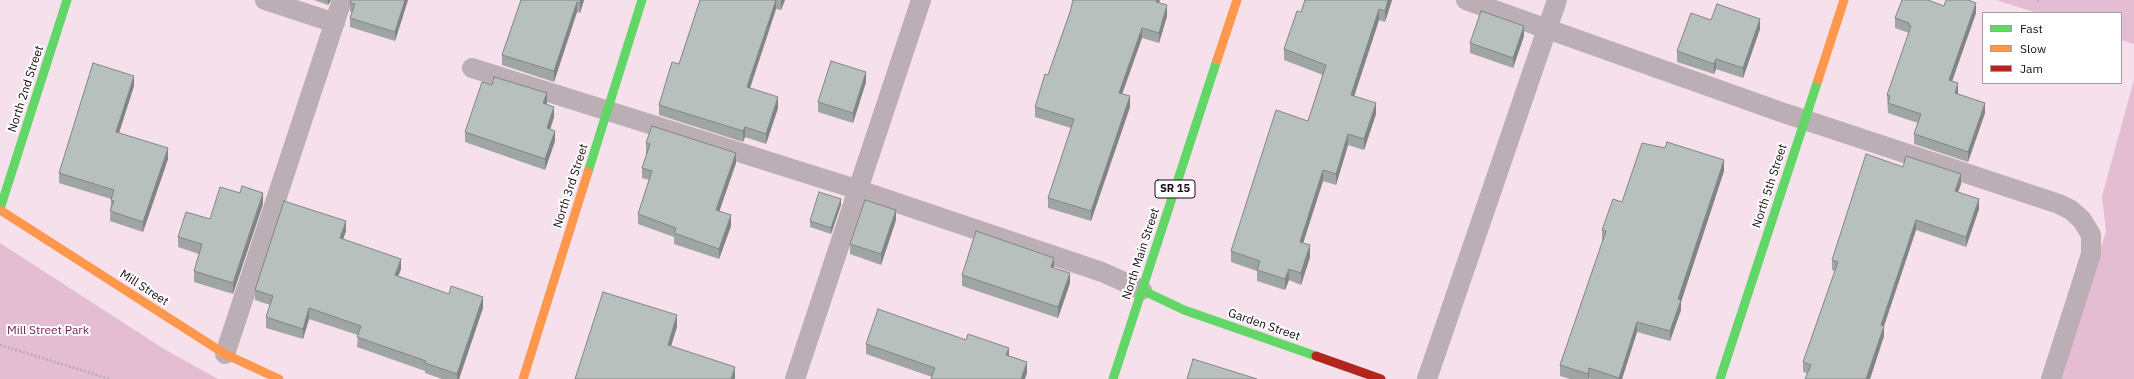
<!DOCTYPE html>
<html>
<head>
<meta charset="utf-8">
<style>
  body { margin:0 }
  #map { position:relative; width:2134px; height:379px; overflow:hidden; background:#f6e0eb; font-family:"IBM Plex Sans",sans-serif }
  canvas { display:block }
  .legend { position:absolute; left:1982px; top:12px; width:140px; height:72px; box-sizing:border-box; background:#fff; border:1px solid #a39ea0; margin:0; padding:5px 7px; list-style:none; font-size:12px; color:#180c12 }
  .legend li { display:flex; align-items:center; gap:8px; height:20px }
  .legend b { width:20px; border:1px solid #a39ea0 }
</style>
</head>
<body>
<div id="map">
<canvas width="2134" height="379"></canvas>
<ul class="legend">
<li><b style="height:5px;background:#63d668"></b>Fast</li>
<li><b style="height:5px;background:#ff974d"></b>Slow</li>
<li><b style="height:5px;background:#b3261e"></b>Jam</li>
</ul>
</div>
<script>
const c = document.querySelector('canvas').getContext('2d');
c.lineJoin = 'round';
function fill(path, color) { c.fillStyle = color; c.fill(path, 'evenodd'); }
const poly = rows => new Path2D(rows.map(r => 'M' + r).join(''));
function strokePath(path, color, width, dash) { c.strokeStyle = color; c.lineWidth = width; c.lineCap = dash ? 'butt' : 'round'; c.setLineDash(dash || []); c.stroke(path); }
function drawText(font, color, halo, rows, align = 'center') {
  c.font = font + ' "IBM Plex Sans",sans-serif'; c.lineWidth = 4; c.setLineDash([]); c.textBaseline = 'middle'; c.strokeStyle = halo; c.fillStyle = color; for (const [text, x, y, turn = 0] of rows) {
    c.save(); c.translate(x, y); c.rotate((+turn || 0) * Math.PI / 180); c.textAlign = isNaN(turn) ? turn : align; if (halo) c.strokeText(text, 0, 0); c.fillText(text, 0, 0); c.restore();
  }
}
fill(poly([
  [1996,0,2134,0,2134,44,2121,40,2121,13,2037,13],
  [2134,80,2134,379,2060,379,2106,231,2102,196],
  [0,243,164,349,218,379,0,379]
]), '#e4bdd2');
strokePath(poly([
  [2037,0,2040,0],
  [0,345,110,379]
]), '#b9abb2', 2.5, [2, 2]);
strokePath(poly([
  [265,0,335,23],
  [1466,0,1781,112,2059,204,2071,210,2082,220,2091,235,2091,254,2051,379],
  [472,68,859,190,1102,272,1142,290],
  [225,354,342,0],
  [795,379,921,0],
  [1427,379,1557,0]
]), '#bbaeb5', 20);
strokePath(poly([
  [588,172,642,0],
  [0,209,67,0],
  [1142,290,1184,310,1316,356],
  [1113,379,1217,60],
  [1720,379,1818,80]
]), '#63d668', 9);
strokePath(poly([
  [1217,60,1237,0],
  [1818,80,1844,0],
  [0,210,225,354,279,379],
  [523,379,588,172]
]), '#ff974d', 9);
strokePath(poly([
  [1316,356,1381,379]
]), '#b3261e', 9);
fill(poly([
  [314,0,331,0,328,5],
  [408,0,395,41,350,27,350,18,352,12,350,12,350,3],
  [521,0,584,0,580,13,577,12,554,82,502,65,502,55],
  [700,0,785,0,781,10,776,9,750,88,778,108,766,144,745,137,743,142,659,115,659,105,679,64],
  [1305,0,1392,0,1385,22,1379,20,1354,96,1376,114,1364,150,1348,145,1336,185,1323,181,1303,243,1310,257,1301,285,1289,280,1285,290,1257,281,1257,271,1231,262,1231,251,1308,121,1323,75,1284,60,1284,49,1301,12],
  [1159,3,1167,16,1159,43,1142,38,1122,94,1130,107,1091,221,1048,208,1048,198,1071,128,1035,117,1035,107,1048,75,1070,12],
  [1944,6,1976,13,1952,81,1958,94,1985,113,1968,162,1914,144,1914,134,1918,123,1888,113,1887,95,1909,33,1895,28,1895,18],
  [1711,20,1760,29,1743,78,1716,69,1714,74,1677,62,1677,51],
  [1524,36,1513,68,1470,53,1470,43],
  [866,82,853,123,818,112,818,102],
  [134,86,119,133,168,159,143,232,110,221,111,199,59,183,59,173],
  [546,104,554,117,550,129,555,141,545,170,465,142,465,132],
  [646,143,736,163,719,211,731,226,719,259,674,244,674,237,638,224,638,214,649,180,642,178,642,168,647,154,646,154],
  [1724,171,1681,302,1681,310,1670,341,1637,332,1622,379,1591,379,1589,378,1589,379,1570,379,1560,376,1560,365,1603,241,1602,241,1602,230,1622,202],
  [1961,184,1958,192,1979,209,1966,247,1916,230,1884,326,1884,336,1870,379,1805,379,1807,373,1803,372,1803,362,1835,271,1832,270,1832,260],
  [263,204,233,294,194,282,194,271,199,254,178,247,178,237,210,219],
  [841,205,831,234,810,227,810,221],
  [896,220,881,265,850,254,850,244],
  [346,231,343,239,401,269,398,276,483,308,459,379,442,379,425,373,425,371,357,347,358,335,309,319,303,339,266,328,266,317,270,305,255,300,255,290],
  [1054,268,1070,283,1058,318,962,286,962,275],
  [866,344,1009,356,1027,373,932,377,866,354]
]), '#9ea5a3');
fill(poly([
  [328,0,331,0,328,5],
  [405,0,408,0,395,41,395,32],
  [581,0,584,0,580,13,580,3],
  [776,0,776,9,747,97,747,87],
  [781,0,785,0,781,10],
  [1157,0,1160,0,1156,12,1156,2],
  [1388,0,1392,0,1385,22,1385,11],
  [577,2,577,12,554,82,554,71],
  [1976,3,1976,13,1949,90,1949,80],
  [1167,5,1167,16,1159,43,1159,33],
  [1379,9,1379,20,1351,106,1351,95],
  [1760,19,1760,29,1743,78,1743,68],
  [1524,26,1524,36,1513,68,1513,58],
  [1142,28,1142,38,1119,103,1119,93],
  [1716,59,1716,69,1714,74,1714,64],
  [866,72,866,82,853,123,853,113],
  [134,76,134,86,116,142,116,132],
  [1958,83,1958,93,1955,103,1955,93],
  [547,93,547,104,543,113,543,103],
  [1130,96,1130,107,1091,221,1091,211],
  [778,97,778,108,766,144,766,134],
  [1376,103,1376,114,1364,150,1364,139],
  [1985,103,1985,113,1968,162,1968,152],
  [554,107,554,117,547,139,547,128],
  [745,127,745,137,743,142,743,131],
  [555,131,555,141,545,170,545,159],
  [1348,134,1348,145,1336,185,1336,174],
  [168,148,168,159,143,232,143,222],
  [736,153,736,163,716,221,716,210],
  [1724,160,1724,171,1681,302,1681,310,1670,341,1670,331,1678,299],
  [1323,170,1323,181,1300,253,1300,242],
  [1961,174,1961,184,1955,201,1955,191],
  [263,193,263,204,233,294,233,283],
  [841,199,841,205,831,234,831,228],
  [1979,199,1979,209,1966,247,1966,237],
  [896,210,896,220,881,265,881,254],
  [731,215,731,226,719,259,719,249],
  [1916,220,1916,230,1881,335,1881,325],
  [346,221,346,231,340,248,340,238],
  [1310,245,1310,257,1301,285,1301,273],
  [1054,258,1054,268,1051,267],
  [401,259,401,269,395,285,395,275],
  [1289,269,1289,280,1285,290,1285,279],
  [1070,273,1070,283,1058,318,1058,307],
  [483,297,483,308,459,379,457,379,457,374],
  [309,308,309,319,303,339,303,329],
  [677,315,677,327,668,356,668,345],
  [1637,322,1637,332,1622,379,1619,379],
  [1884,326,1884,336,1870,379,1866,379],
  [1009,348,1009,358,1006,355],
  [1027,362,1027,373,1025,379,1021,379],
  [735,367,735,379,731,379],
  [1589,368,1589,379,1588,379,1588,374]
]), '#818685');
const building = poly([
  [351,0,405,0,395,32,350,18,355,4,350,3,351,0],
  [521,0,581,0,580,3,577,2,554,71,502,55,521,0],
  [700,0,776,0,747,87,778,97,766,134,745,127,743,131,659,105,672,62,679,64,700,0],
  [1073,0,1157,0,1156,2,1167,5,1159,33,1142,28,1119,93,1130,96,1091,211,1048,198,1074,119,1035,107,1045,74,1048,75,1070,12,1073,0],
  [1305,0,1388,0,1385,11,1379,9,1351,95,1376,103,1364,139,1348,134,1336,174,1323,170,1300,242,1310,245,1301,273,1289,269,1285,279,1257,270,1260,261,1231,251,1276,110,1308,121,1326,65,1284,49,1297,11,1301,12,1305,0],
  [1902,0,1928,0,1944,6,1946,0,1968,0,1976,3,1949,80,1958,83,1955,93,1985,103,1968,152,1914,134,1921,114,1888,103,1890,96,1887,95,1911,26,1909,25,1909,23,1895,18,1902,0],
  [1717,4,1760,19,1743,68,1716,59,1714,64,1677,51,1691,13,1711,20,1717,4],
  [1481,11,1524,26,1513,58,1470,43,1481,11],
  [831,61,866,72,853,113,818,102,831,61],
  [93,63,134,76,116,132,168,148,143,222,110,211,114,201,111,200,114,190,59,173,93,63],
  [494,77,547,93,543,103,554,107,547,128,555,131,545,159,465,132,482,82,492,85,494,77],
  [652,126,736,153,716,210,731,215,719,249,674,233,676,228,638,214,652,171,642,168,650,144,646,143,652,126],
  [1667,142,1724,160,1678,299,1681,300,1670,331,1637,322,1619,378,1589,368,1588,374,1560,365,1606,231,1602,230,1613,199,1622,202,1642,143,1665,148,1667,142],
  [1866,154,1903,167,1906,156,1961,174,1955,191,1979,199,1966,237,1916,220,1881,325,1884,326,1866,379,1805,379,1811,365,1803,362,1838,262,1832,260,1866,154],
  [242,186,263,193,233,283,194,271,202,244,178,237,186,212,210,219,220,187,240,193,242,186],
  [819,192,841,199,831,228,810,221,819,192],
  [865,200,896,210,881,254,850,244,865,200],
  [284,201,346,221,340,238,401,259,395,275,449,294,451,286,483,297,457,374,425,363,426,361,357,337,361,326,309,308,303,329,266,317,273,296,255,290,284,201],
  [976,231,1054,258,1051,267,1070,273,1058,307,962,275,976,231],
  [603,292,677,315,668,345,735,367,731,379,575,379,603,292],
  [878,309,966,340,968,334,1009,348,1006,355,1027,362,1021,379,931,379,935,368,866,344,878,309],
  [1193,359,1257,379,1187,379,1193,359]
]);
fill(building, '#b8c0be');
strokePath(building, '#818685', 1);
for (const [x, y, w] of [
  [1175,189,40]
]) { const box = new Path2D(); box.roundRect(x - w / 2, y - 9, w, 18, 3); c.fillStyle = '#fff'; c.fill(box); strokePath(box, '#180c12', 1); }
drawText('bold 11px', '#180c12', null, [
  ["SR 15",1175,189]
]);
drawText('12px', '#180c12', '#fff', [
  ["North 2nd Street",26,89,-72],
  ["North 3rd Street",571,186,-72],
  ["North 5th Street",1770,186,-72],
  ["North Main Street",1141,254,-72],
  ["Mill Street",144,288,33],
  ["Garden Street",1264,325,19]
]);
drawText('12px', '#721a52', '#fff', [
  ["Mill Street Park",48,331]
]);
</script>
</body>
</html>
